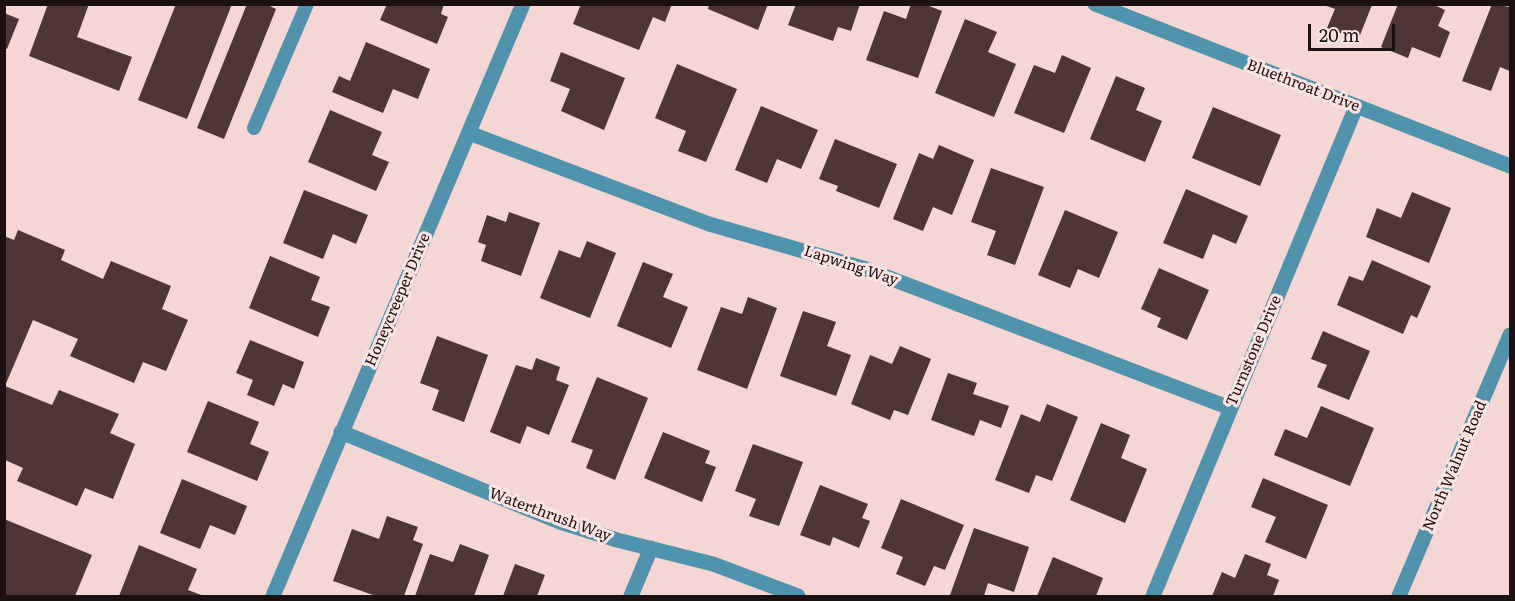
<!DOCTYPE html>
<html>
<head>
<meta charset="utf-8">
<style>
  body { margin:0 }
  #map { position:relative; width:1515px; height:601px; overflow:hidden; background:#f5d6d5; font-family:Literata,serif }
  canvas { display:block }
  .frame { position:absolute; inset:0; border:6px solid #1b1111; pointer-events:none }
  .scale { position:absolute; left:1308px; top:24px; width:87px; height:27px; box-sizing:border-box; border:3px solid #1b1111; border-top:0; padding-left:8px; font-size:18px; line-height:21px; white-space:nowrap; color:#1b1111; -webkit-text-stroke:4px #fee5e4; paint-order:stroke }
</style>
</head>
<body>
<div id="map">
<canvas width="1515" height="601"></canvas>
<div class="frame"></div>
<div class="scale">20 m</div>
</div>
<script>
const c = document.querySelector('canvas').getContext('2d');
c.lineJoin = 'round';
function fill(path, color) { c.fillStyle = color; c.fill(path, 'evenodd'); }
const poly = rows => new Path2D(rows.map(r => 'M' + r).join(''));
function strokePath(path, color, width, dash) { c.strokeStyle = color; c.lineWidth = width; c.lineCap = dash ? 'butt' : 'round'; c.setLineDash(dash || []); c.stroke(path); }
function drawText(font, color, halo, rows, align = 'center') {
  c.font = font + ' Literata,serif'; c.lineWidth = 6; c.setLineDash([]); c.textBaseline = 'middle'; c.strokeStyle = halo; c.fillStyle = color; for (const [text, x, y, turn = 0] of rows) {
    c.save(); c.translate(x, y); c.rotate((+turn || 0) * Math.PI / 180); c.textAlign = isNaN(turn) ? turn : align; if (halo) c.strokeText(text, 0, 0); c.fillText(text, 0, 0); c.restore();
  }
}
fill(poly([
  [48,4,89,4,77,37,132,57,119,91,29,56],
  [176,4,232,4,187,119,138,100],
  [247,4,266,4,276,9,224,139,197,128],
  [387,4,444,4,441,14,448,17,437,44,380,20],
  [581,4,611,5,672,4,665,22,653,17,639,50,573,24],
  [709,4,768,4,758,30,708,9],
  [796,4,860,4,851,31,838,27,833,41,788,25],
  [911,4,924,4,942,11,918,78,866,60,884,11,906,19],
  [1398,4,1432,4,1445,10,1438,26,1450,32,1440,58,1412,47,1408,58,1381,47],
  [1492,4,1510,7,1510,71,1500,67,1491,91,1462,81],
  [1324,5,1372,5,1358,40,1327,28,1335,9],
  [4,13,19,19,7,49,4,48],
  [965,19,997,32,988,52,1016,64,994,117,935,93],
  [366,42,430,69,418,99,393,89,383,113,332,92,339,76,350,81],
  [561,52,625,78,604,130,561,111,570,89,550,81],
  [1062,55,1091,68,1064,133,1014,113,1034,65,1055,73],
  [677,64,737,89,706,162,678,151,686,131,655,118],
  [1116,76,1145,88,1136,110,1162,121,1145,162,1090,139],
  [761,106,818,130,801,169,777,159,767,183,735,170],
  [1213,107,1281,135,1260,186,1192,158],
  [330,110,382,132,372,155,389,162,376,191,308,162],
  [835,139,897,164,879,208,836,191,838,186,819,179],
  [939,145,974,160,952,215,933,207,923,231,893,219,919,153,933,159],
  [991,168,1044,187,1015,265,987,255,996,231,971,222],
  [1186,189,1248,216,1236,244,1213,234,1203,259,1163,243],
  [304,190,368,215,356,244,333,234,323,259,283,243],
  [1412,192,1451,208,1429,263,1366,237,1377,208,1401,218],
  [1065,210,1118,232,1099,278,1078,269,1070,288,1038,275],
  [509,212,540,223,521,276,481,261,486,245,478,242,487,215,506,222],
  [18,230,65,250,61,260,103,279,111,261,171,286,162,309,188,320,166,371,143,362,134,383,70,356,78,339,33,320,5,386,52,405,59,390,119,414,110,433,135,444,113,499,85,488,77,506,17,481,23,468,5,460,4,236,14,240],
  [587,241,616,253,590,318,540,298,559,250,580,258],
  [270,256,320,277,311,300,330,307,318,337,249,308],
  [1372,260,1431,286,1417,318,1411,315,1403,334,1337,305,1349,276,1363,281],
  [643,262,673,274,663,297,688,307,671,348,617,326],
  [1159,268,1209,290,1187,340,1157,327,1161,318,1141,309],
  [748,297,777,308,747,389,697,370,721,307,742,314],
  [803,311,836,322,827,346,851,355,836,396,780,376],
  [1323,331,1370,351,1349,400,1317,387,1327,365,1311,359],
  [437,336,488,355,464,422,432,410,439,390,420,383],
  [250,340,304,362,294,389,283,384,274,406,247,395,253,380,236,373],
  [900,346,931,359,908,415,894,410,890,420,851,404,870,355,892,364],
  [536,358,560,367,556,380,569,385,549,435,527,426,520,444,490,432,516,365,532,370],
  [948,373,977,383,973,394,1009,406,1001,428,980,420,974,436,931,420],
  [597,377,648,398,615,480,586,468,593,450,571,442],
  [208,401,259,422,250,444,269,452,257,481,187,452],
  [1047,404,1078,417,1052,481,1036,475,1029,493,995,480,1021,414,1040,422],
  [1321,406,1374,428,1350,486,1274,455,1285,429,1307,438],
  [1101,423,1130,435,1121,458,1147,469,1125,523,1070,500],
  [663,432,710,451,705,463,716,467,702,502,644,478],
  [753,444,803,462,779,526,749,516,756,499,735,491],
  [1263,478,1328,505,1306,559,1265,542,1276,517,1251,507],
  [182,479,247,506,235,535,210,525,200,549,160,533],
  [820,485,868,504,862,518,870,521,859,548,833,537,830,546,800,535],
  [901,499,964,525,945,570,934,566,925,586,896,574,903,557,881,548],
  [387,516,418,527,413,540,423,544,404,596,376,596,333,581,352,529,379,539],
  [4,519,92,555,75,596,4,596],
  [974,528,1029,547,1014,592,988,583,984,596,950,595],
  [460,544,489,555,474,596,415,596,430,554,453,562],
  [139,545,197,569,188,590,204,596,119,596],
  [1245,554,1271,564,1267,575,1279,580,1273,596,1212,596,1222,572,1235,578],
  [1053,557,1103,578,1096,596,1037,596],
  [515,564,545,575,537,596,503,596]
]), '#4e3636');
strokePath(poly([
  [254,128,307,4]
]), '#4f93ac', 14);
strokePath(poly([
  [1095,4,1510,166],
  [469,133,709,224,866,269,1230,408],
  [341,432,560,522,617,540,713,564,798,596],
  [273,596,523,4],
  [631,596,651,548],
  [1153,596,1356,107]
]), '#4f93ac', 15);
strokePath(poly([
  [1399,596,1510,335]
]), '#4f93ac', 15);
drawText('15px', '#1b1111', '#fee5e4', [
  ["Bluethroat Drive",1303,86,21],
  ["Lapwing Way",851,266,18],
  ["Honeycreeper Drive",398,300,-67],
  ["Turnstone Drive",1254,351,-67],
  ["North Walnut Road",1455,466,-67],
  ["Waterthrush Way",550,515,20]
]);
</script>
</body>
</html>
